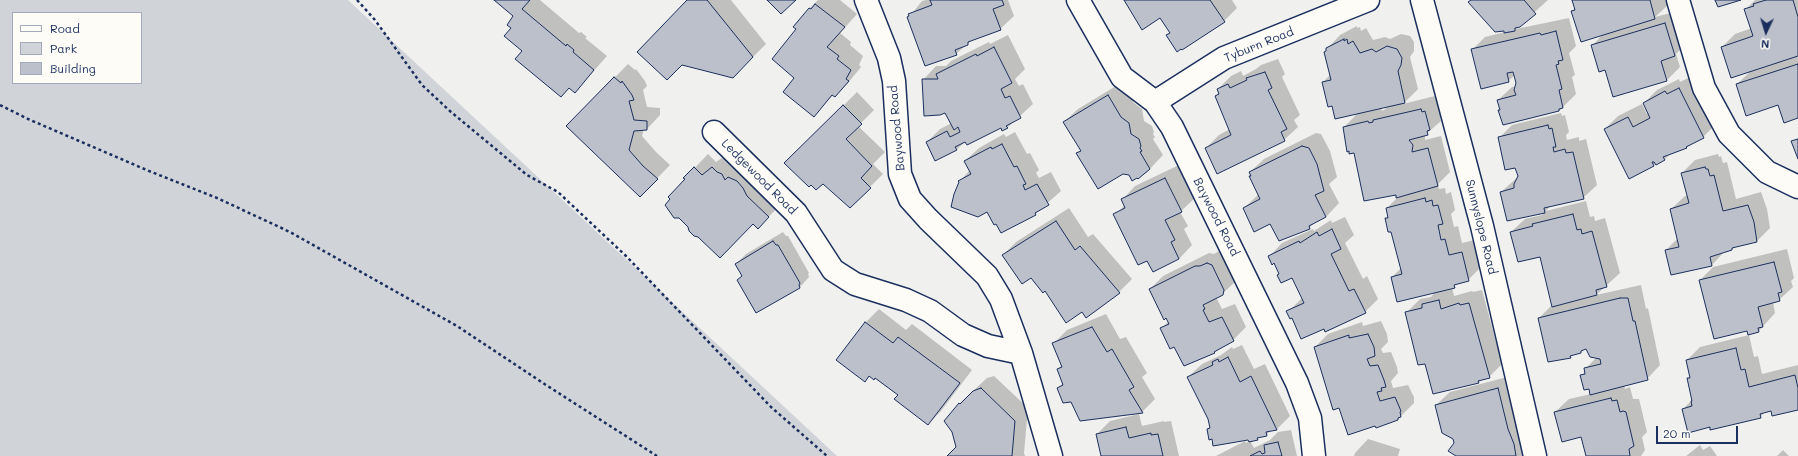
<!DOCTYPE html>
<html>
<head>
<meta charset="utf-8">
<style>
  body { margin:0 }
  #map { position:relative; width:1798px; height:456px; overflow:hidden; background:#f0f0ee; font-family:Mali,sans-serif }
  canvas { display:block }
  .legend { position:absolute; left:12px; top:12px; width:130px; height:72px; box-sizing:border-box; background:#fdfcf7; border:1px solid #a3aaba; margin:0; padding:5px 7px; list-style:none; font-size:12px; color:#1b2f5e }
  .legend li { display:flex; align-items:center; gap:8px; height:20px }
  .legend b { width:20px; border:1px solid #a3aaba }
  .north { position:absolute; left:1746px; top:12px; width:40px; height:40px; -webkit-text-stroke:3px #fdfcf7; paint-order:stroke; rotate:184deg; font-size:11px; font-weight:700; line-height:16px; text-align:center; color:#1b2f5e }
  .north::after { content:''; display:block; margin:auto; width:14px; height:18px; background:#1b2f5e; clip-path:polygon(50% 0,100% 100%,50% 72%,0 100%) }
  .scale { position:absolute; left:1656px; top:426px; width:82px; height:18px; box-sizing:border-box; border:2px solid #1b2f5e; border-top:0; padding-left:5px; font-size:12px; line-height:14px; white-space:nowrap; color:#1b2f5e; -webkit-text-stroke:3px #fdfcf7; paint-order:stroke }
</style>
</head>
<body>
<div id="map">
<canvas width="1798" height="456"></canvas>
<ul class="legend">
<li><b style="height:5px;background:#fdfcf7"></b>Road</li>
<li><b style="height:11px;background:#d0d3d8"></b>Park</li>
<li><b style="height:11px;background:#bbc0ca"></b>Building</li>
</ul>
<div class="north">N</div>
<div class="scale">20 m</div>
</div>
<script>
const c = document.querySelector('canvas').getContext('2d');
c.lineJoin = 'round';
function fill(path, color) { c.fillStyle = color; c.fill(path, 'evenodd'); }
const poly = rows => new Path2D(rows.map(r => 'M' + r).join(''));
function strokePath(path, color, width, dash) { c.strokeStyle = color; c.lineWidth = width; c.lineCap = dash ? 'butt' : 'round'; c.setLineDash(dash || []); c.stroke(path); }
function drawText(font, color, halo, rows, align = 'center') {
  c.font = font + ' Mali,sans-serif'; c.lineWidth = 4; c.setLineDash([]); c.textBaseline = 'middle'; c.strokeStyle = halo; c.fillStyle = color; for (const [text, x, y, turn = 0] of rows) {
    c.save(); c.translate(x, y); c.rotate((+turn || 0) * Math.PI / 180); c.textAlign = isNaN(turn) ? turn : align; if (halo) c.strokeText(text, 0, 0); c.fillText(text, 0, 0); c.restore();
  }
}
fill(poly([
  [0,0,348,0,837,456,0,456],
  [13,13,141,13,141,83,13,83]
]), '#d0d3d8');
fill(poly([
  [496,0,540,0,579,33,581,32,587,37,585,38,607,56,575,92,524,51,512,28,515,16],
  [689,0,731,0,766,44,733,77],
  [818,0,840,0,857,14,840,33,851,42,850,45,863,56,859,65,861,67,848,83,835,96,833,95,814,115,796,78,797,29,810,8],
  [926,0,1008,0,1014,16,1000,29,972,40,956,54,910,16,922,1],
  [1125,0,1232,0,1237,8,1224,21,1167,36,1171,32,1160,16],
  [1472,0,1548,0,1516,29,1569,18,1576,46,1569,53,1575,75,1572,77,1576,94,1559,111,1499,110,1500,109,1498,100,1512,87,1517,86,1515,75,1508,81,1472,50,1485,37,1505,32],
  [1573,0,1667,0,1668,5,1655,17,1678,11,1688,42,1676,54,1680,67,1666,81,1605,69,1592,46,1604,33,1572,11,1575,8],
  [1755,0,1798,0,1798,117,1779,104,1737,84,1751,71,1722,47,1735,34,1752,28,1745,10],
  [1357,26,1357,28,1360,27,1361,31,1366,28,1373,40,1385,37,1390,39,1401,34,1410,36,1414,42,1414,51,1410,57,1418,89,1403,104,1435,96,1436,99,1438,99,1442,116,1440,118,1441,121,1425,135,1425,140,1441,136,1450,172,1438,184,1439,189,1445,188,1446,194,1451,192,1455,210,1451,214,1454,227,1458,226,1462,243,1475,240,1482,266,1468,280,1458,283,1452,287,1454,296,1472,291,1473,292,1482,290,1502,364,1489,377,1482,379,1479,382,1434,393,1426,362,1406,313,1420,299,1431,297,1436,291,1392,277,1402,267,1392,230,1386,219,1389,216,1387,208,1397,198,1397,194,1354,152,1344,127,1358,113,1332,105,1323,82,1331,74,1327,49,1340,35],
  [1389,106,1384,110,1382,111,1381,108],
  [1008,35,1025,69,1015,79,1019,86,1023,84,1033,104,1007,128,1001,127,966,141,956,150,927,142,940,129,952,123,946,111,923,80,936,66,946,66,951,61,989,42,990,44],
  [1278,59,1285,74,1282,77,1300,115,1294,120,1298,127,1284,140,1206,148,1219,135,1230,129,1216,96,1219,92,1218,89,1231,76,1241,71,1243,76,1256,69,1261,65],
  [628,64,635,70,636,69,645,81,647,86,643,90,647,107,660,108,660,115,647,129,644,129,642,136,656,152,670,165,640,196,567,126],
  [1692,76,1716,124,1703,137,1687,147,1671,153,1665,159,1630,178,1605,129,1618,116,1642,104,1647,114,1649,113,1644,103,1657,90,1679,79,1680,82],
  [1121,83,1134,103,1142,109,1144,121,1152,126,1154,132,1153,134,1155,137,1153,139,1163,155,1146,173,1133,179,1129,174,1078,153,1081,150,1064,122,1078,109],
  [857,92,874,110,858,126,885,152,873,164,883,174,850,207,823,182,786,163],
  [1561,113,1562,116,1565,115,1569,132,1566,135,1567,140,1579,137,1579,141,1586,139,1597,185,1583,198,1551,205,1546,211,1586,201,1590,217,1594,216,1595,221,1605,218,1620,273,1596,295,1641,285,1646,309,1648,308,1660,365,1647,379,1624,385,1625,389,1630,387,1633,399,1639,399,1647,432,1642,437,1645,450,1641,456,1587,456,1582,436,1555,412,1569,399,1591,394,1590,388,1581,376,1586,371,1585,369,1597,357,1586,348,1570,357,1539,318,1552,305,1540,256,1511,232,1525,219,1542,215,1545,212,1507,220,1501,192,1519,176,1516,166,1499,138,1512,125],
  [1015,132,1027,154,1030,153,1039,170,1036,173,1039,178,1051,172,1061,191,1035,214,988,211,960,181,970,170,965,161,979,148,1004,134,1006,137],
  [1316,133,1321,134,1330,151,1337,177,1329,184,1339,203,1326,217,1315,222,1309,228,1270,223,1244,208,1259,194,1250,177,1252,175,1250,172,1264,159],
  [708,154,716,162,726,155,781,204,758,228,685,178],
  [1718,154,1719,157,1721,156,1723,163,1727,162,1736,199,1761,192,1767,209,1770,228,1757,241,1735,246,1732,249,1725,251,1712,265,1672,274,1666,250,1678,238,1671,209,1685,196,1688,195,1682,173,1695,160],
  [1179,165,1195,198,1180,212,1188,226,1184,229,1192,245,1179,259,1148,260,1115,215,1125,205,1122,200,1135,186],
  [1069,208,1088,237,1093,234,1132,279,1119,292,1082,311,1045,290,1003,255,1016,242],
  [1345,217,1354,235,1345,243,1363,279,1367,276,1378,299,1365,312,1324,327,1293,316,1288,312,1302,298,1292,276,1280,273,1275,262,1269,257,1282,243,1313,229,1314,231,1331,220,1332,223],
  [783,232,786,236,788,236,809,273,808,274,809,277,800,287,756,312,738,280,743,275,736,264,746,254],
  [1787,249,1794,278,1791,281,1793,287,1779,300,1773,302,1775,313,1758,332,1747,330,1700,280,1713,267],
  [1221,250,1236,281,1222,294,1216,297,1222,309,1235,304,1246,327,1233,340,1214,352,1185,365,1175,345,1162,328,1169,321,1150,289,1163,276,1209,253,1214,254],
  [879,309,906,330,912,324,972,370,941,411,928,424,899,395,875,377,870,376,865,381,837,360,866,322],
  [1106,314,1120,339,1126,337,1147,373,1142,377,1155,399,1142,412,1071,401,1058,388,1063,383,1058,369,1062,365,1054,343,1067,330],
  [1381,321,1387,334,1388,342,1381,349,1383,353,1391,352,1397,367,1398,373,1391,381,1393,388,1408,385,1414,397,1414,403,1398,419,1340,407,1315,347,1328,334,1362,322,1363,326],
  [1749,335,1754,357,1758,356,1762,374,1798,365,1798,409,1771,410,1766,411,1760,417,1711,426,1683,409,1693,399,1688,379,1691,376,1687,360,1700,347],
  [1242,345,1254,369,1265,364,1290,416,1277,429,1271,430,1266,435,1250,441,1254,448,1270,440,1278,432,1291,430,1297,456,1216,456,1245,441,1246,443,1249,441,1249,439,1213,438,1208,429,1210,427,1209,419,1188,377,1202,364,1221,355,1232,347,1233,349],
  [994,376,1028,408,1024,453,1025,456,948,456,957,447,959,404,987,378],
  [1511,376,1527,456,1457,456,1454,439,1436,405,1450,392],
  [1139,414,1142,426,1164,421,1164,422,1171,421,1179,456,1102,456,1097,434,1110,421],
  [1368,439,1400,449,1398,456,1354,456,1355,453],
  [1700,445,1703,450,1710,446,1717,456,1686,456],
  [1783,450,1789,456,1777,456]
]), '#0003');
const building = poly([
  [494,0,530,0,522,9,566,46,567,44,574,50,573,52,594,70,575,93,569,88,561,97,515,59,522,51,504,36,511,28,507,25,513,16,494,0],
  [687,0,707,0,753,57,733,78,682,65,667,80,637,52,687,0],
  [767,0,796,0,781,14,767,0],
  [930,0,1002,0,1004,5,993,9,1001,30,968,42,968,45,955,50,957,55,925,66,907,17,909,16,908,14,932,5,930,0],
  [1124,0,1210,0,1225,22,1182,50,1181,49,1177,52,1166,35,1170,33,1160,18,1142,30,1124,0],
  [1471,0,1524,0,1536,14,1520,27,1515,28,1515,31,1504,33,1504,31,1495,32,1468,2,1471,0],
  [1572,0,1650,0,1655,19,1581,42,1571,11,1575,10,1572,0],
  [1715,0,1741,0,1718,7,1715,0],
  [1766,0,1793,0,1798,17,1798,56,1731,78,1721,47,1753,36,1744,9,1754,6,1753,4,1766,0],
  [815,4,845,27,827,47,839,56,837,59,851,70,846,79,849,81,835,97,832,95,814,117,783,92,794,78,772,59,796,29,793,27,809,8,811,9,815,4],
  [1665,23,1675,56,1661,61,1667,81,1613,97,1605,70,1599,72,1591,45,1665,23],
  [1556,31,1563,60,1558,61,1559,64,1556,65,1562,89,1559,90,1563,108,1559,109,1559,111,1503,125,1498,110,1500,110,1497,100,1516,95,1514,90,1516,83,1513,72,1507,73,1509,82,1481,89,1471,49,1540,33,1541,35,1556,31],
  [1344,39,1344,41,1347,39,1348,44,1353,41,1360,53,1372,49,1376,52,1387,46,1397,49,1402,58,1401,65,1398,71,1405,103,1335,119,1332,106,1328,107,1322,82,1331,80,1324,52,1326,51,1326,48,1344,39],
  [994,47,1012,83,1001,89,1005,98,1010,96,1021,118,1006,126,1008,128,1002,131,1001,128,967,145,965,142,955,147,957,150,935,161,926,142,947,131,950,137,960,132,958,127,954,130,945,113,940,115,924,116,922,79,938,79,936,74,976,54,977,56,994,47],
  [1798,64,1798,118,1784,123,1778,105,1746,116,1736,84,1798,64],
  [1265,72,1272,88,1268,90,1287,129,1281,132,1285,141,1217,174,1205,148,1231,135,1215,96,1219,94,1217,89,1228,84,1230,88,1247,80,1246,78,1265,72],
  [614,77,621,83,622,81,632,95,634,100,629,101,634,120,647,121,647,130,634,131,629,150,643,166,658,179,640,197,566,126,614,77],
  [1679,88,1704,138,1686,147,1687,148,1663,157,1665,160,1656,165,1654,162,1652,162,1654,166,1629,179,1604,129,1628,117,1633,127,1650,118,1643,103,1665,91,1667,94,1679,88],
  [1108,95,1121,117,1129,123,1131,134,1139,139,1141,146,1140,148,1142,151,1140,152,1150,169,1138,179,1137,178,1132,181,1129,175,1123,174,1098,189,1076,153,1081,151,1063,122,1108,95],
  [843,105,862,124,846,139,872,166,861,178,871,188,850,208,823,184,816,190,811,185,809,187,784,163,843,105],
  [1421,109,1422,112,1425,111,1430,130,1427,131,1428,135,1409,140,1413,145,1412,152,1428,148,1438,186,1396,198,1396,195,1364,201,1354,153,1349,154,1349,151,1347,152,1343,127,1368,121,1369,123,1373,122,1373,120,1421,109],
  [1548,125,1549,129,1552,128,1556,147,1553,147,1554,152,1565,149,1566,153,1573,152,1584,199,1544,208,1545,213,1507,221,1500,192,1514,188,1514,184,1518,176,1515,168,1505,170,1498,137,1548,125],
  [1798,139,1798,159,1791,141,1798,139],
  [1002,144,1014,167,1017,166,1026,184,1023,185,1025,190,1037,184,1049,205,1035,213,1036,215,1001,233,996,224,994,225,987,212,978,217,951,207,954,194,959,182,958,181,971,174,964,161,991,147,992,149,1002,144],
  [1302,146,1309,148,1317,164,1324,191,1315,195,1326,217,1309,226,1310,229,1279,241,1270,224,1254,232,1243,208,1260,199,1249,176,1251,176,1249,172,1302,146],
  [694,167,702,175,712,167,717,172,722,174,725,180,728,177,737,181,743,188,747,196,769,217,758,229,753,224,720,258,698,237,694,236,689,231,688,227,679,218,674,218,665,205,670,199,668,197,685,179,683,178,694,167],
  [1705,167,1706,169,1708,169,1710,176,1714,175,1723,211,1748,205,1754,222,1757,242,1732,248,1732,250,1710,257,1712,266,1671,275,1665,250,1679,247,1670,209,1689,203,1681,173,1705,167],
  [1165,178,1182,212,1165,220,1175,240,1171,242,1179,259,1153,272,1147,261,1138,265,1113,214,1125,208,1121,199,1165,178],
  [1425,198,1426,202,1432,200,1433,206,1438,205,1443,224,1438,225,1441,240,1445,239,1449,255,1462,252,1469,281,1454,285,1455,288,1397,302,1391,277,1402,274,1391,232,1388,232,1385,218,1388,218,1386,208,1425,198],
  [1573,214,1577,230,1581,229,1582,234,1592,231,1607,287,1596,290,1597,295,1552,307,1540,257,1518,262,1510,232,1533,226,1532,224,1573,214],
  [1056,221,1075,250,1080,246,1120,293,1086,318,1082,312,1066,323,1045,291,1043,293,1031,278,1022,284,1002,255,1056,221],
  [1332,229,1341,249,1331,254,1349,291,1354,289,1366,313,1325,332,1324,329,1301,339,1292,318,1290,319,1286,311,1304,303,1292,278,1281,283,1277,275,1279,274,1274,263,1272,265,1268,256,1299,241,1300,243,1317,232,1319,236,1332,229],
  [773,241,776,245,778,245,800,283,799,285,800,288,756,313,737,280,742,276,735,264,773,241],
  [1774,262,1782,292,1778,293,1780,301,1758,307,1763,327,1758,328,1759,332,1748,335,1747,331,1714,339,1699,280,1774,262],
  [1207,263,1212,265,1224,290,1223,295,1203,305,1205,309,1203,310,1209,322,1222,317,1234,341,1214,352,1215,353,1184,366,1174,347,1170,349,1160,328,1169,324,1166,318,1164,320,1149,289,1195,266,1200,266,1207,263],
  [1620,298,1628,298,1633,321,1635,321,1648,380,1590,395,1589,389,1584,390,1580,375,1585,374,1584,368,1601,364,1600,359,1590,357,1586,349,1581,351,1581,353,1570,356,1571,358,1548,362,1538,318,1620,298],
  [1439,300,1441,309,1459,303,1460,305,1469,303,1490,378,1478,381,1479,383,1433,394,1425,364,1418,365,1405,312,1422,308,1422,304,1439,300],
  [865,322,893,343,898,337,960,383,928,425,894,399,898,395,875,378,874,380,869,376,865,382,836,360,865,322],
  [1092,327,1107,352,1112,349,1134,387,1129,390,1143,413,1080,421,1071,402,1063,403,1057,388,1063,385,1057,369,1062,367,1052,343,1092,327],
  [1368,334,1374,347,1375,356,1367,359,1370,366,1378,365,1384,380,1386,387,1381,388,1382,391,1377,392,1380,401,1395,397,1401,411,1400,412,1401,417,1398,418,1398,420,1376,428,1375,426,1348,435,1339,408,1333,410,1314,347,1349,335,1349,338,1368,334],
  [1736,348,1741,370,1745,369,1749,387,1795,375,1798,388,1798,410,1772,416,1771,411,1760,414,1761,418,1710,430,1710,427,1688,433,1682,409,1692,406,1691,401,1692,401,1687,378,1690,378,1686,360,1736,348],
  [1228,357,1240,382,1251,376,1277,430,1266,432,1267,436,1257,438,1258,440,1249,442,1248,440,1213,446,1212,439,1209,440,1207,429,1210,428,1208,419,1187,377,1213,365,1212,362,1218,359,1219,362,1228,357],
  [981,388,1015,421,1012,456,947,456,956,447,952,432,944,421,959,403,960,404,973,391,981,388],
  [1498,388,1508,429,1514,444,1516,456,1456,456,1448,451,1454,443,1453,439,1442,433,1435,405,1498,388],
  [1611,398,1612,401,1617,400,1620,412,1623,411,1626,412,1634,446,1629,449,1630,456,1586,456,1581,437,1562,442,1554,412,1611,398],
  [1126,427,1129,438,1151,433,1151,435,1158,434,1163,456,1101,456,1096,434,1126,427],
  [1278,442,1282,456,1250,456,1260,451,1262,454,1265,453,1264,445,1278,442]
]);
fill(building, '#bbc0ca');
strokePath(building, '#1b2f5e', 1);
const minor = poly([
  [866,0,889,58,894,81,900,174,910,199,928,219,987,276,1001,299,1021,353,1051,456],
  [1078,0,1122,77,1155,102,1172,127,1297,383,1310,418,1314,456],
  [1422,0,1482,226,1535,456],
  [1678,0,1704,88,1729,134,1767,172,1798,187],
  [1155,102,1224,58,1368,0],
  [714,132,796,213,833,270,855,284,906,300,930,311,963,335,988,346,1021,353]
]);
strokePath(minor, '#1b2f5e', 25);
strokePath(poly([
  [357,0,375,20,422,85,451,112,527,175,558,192,626,256,771,407,827,456],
  [0,105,28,119,149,171,217,198,290,232,457,326,546,385,657,456]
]), '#1b2f5e', 2.5, [3, 3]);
strokePath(minor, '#fdfcf7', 22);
drawText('12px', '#1b2f5e', '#fdfcf7', [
  ["Tyburn Road",1259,45,-22],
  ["Baywood Road",897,128,-95],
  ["Ledgewood Road",759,177,45],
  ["Baywood Road",1216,217,63],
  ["Sunnyslope Road",1481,227,76]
]);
</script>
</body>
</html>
